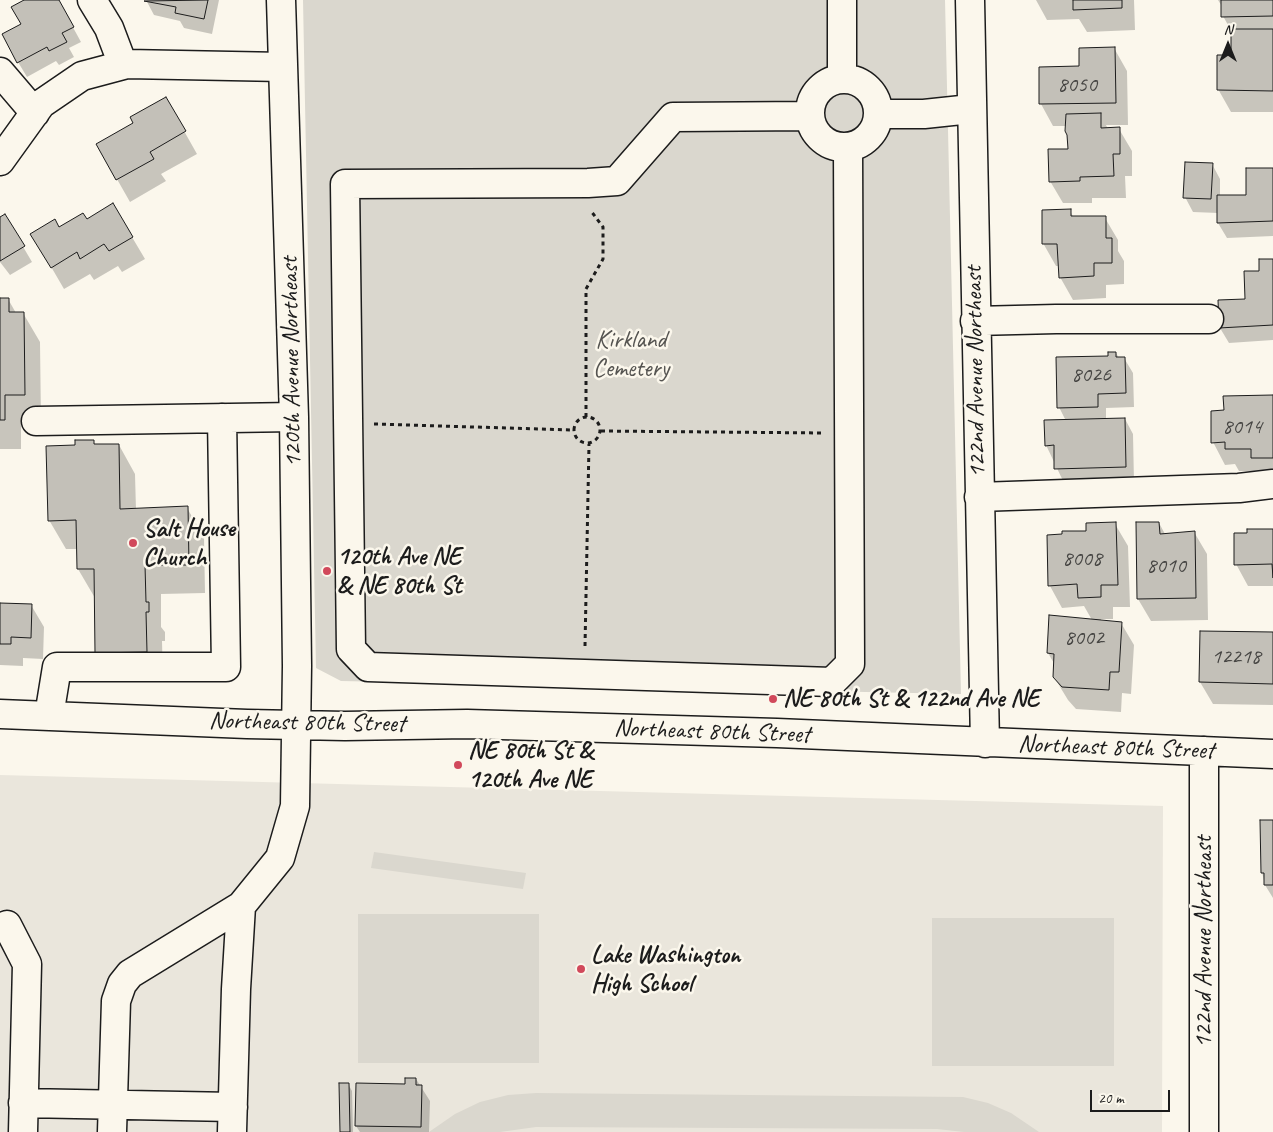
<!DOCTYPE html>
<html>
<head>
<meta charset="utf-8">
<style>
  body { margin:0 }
  #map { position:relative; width:1273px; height:1132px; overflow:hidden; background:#fbf7ec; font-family:Caveat,sans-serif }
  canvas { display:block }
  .north { position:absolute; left:1203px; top:20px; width:50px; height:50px; -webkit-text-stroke:4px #fbf7ec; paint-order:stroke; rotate:0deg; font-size:14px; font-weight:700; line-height:20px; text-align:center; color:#1c1c1c }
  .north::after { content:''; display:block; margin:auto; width:18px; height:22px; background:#1c1c1c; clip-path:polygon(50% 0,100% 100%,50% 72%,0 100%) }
  .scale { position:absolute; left:1090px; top:1090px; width:80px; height:22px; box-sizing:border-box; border:2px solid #1c1c1c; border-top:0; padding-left:6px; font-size:15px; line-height:18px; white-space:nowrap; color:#1c1c1c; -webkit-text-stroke:4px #fbf7ec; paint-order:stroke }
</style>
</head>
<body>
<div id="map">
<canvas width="1273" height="1132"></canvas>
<div class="north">N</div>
<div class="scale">20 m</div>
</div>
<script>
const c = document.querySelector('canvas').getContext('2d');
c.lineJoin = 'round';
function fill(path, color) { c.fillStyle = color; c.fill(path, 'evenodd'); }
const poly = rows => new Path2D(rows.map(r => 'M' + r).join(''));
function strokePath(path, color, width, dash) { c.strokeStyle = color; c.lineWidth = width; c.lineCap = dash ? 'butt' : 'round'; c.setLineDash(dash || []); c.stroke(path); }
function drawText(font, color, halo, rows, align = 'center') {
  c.font = font + ' Caveat,sans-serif'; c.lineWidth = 5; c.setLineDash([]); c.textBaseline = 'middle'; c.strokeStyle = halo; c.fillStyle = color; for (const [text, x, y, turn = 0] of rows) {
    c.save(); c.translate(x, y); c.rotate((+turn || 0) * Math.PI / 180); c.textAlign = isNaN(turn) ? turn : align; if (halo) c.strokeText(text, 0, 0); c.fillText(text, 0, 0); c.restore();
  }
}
fill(poly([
  [0,775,1163,806,1162,1132,0,1132]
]), '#eae6dc');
fill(poly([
  [303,0,945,0,961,694,341,681,316,668],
  [374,852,526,873,523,889,371,868],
  [358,914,539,914,539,1063,358,1063],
  [932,918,1114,918,1114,1066,932,1066],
  [536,1093,963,1097,988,1103,1011,1113,1039,1132,964,1132,937,1129,536,1127,500,1132,429,1132,455,1114,480,1102,508,1095]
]), '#dad7ce');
fill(poly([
  [26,0,58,0,81,42,69,48,74,57,59,65,56,61,27,77,18,62],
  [146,0,219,0,212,34,184,28,180,21,154,15],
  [1036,0,1134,0,1135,30,1087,32,1079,19,1047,20],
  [1218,0,1273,0,1273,112,1231,112,1218,89,1232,56,1233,34,1223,16,1223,8],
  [1114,48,1127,71,1128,125,1106,125,1108,129,1119,129,1132,151,1132,176,1125,176,1126,198,1092,198,1092,203,1063,203,1050,181,1069,150,1066,126,1053,126,1041,104,1080,67],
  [166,99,197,154,161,174,166,181,130,202,97,144,135,124],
  [1212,164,1220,179,1220,196,1247,196,1273,169,1273,236,1227,238,1218,223,1218,213,1193,212,1185,197],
  [113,205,145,259,122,272,118,266,94,280,90,274,64,289,32,234,86,221],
  [1070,211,1074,218,1105,218,1118,240,1118,251,1124,261,1124,284,1106,285,1106,298,1073,300,1060,277,1059,266,1056,266,1043,243],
  [5,216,32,262,10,275,0,262,0,218],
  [1273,260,1273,340,1229,343,1220,328,1219,301,1247,300,1261,272],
  [0,299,8,299,16,313,23,313,40,342,41,423,21,423,21,449,0,449],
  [1116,353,1119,358,1124,358,1133,373,1134,407,1106,408,1106,420,1125,419,1133,434,1134,482,1064,483,1046,445,1066,421,1059,407],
  [1273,396,1273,480,1265,480,1260,471,1239,471,1235,464,1225,465,1213,442,1225,412],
  [93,441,96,446,119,445,135,474,136,510,187,508,204,537,205,593,161,594,161,627,165,632,165,641,162,641,163,681,113,682,96,653,95,598,78,569,78,549,66,549,49,520,76,447],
  [1159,523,1165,534,1194,532,1207,554,1208,620,1151,621,1138,599],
  [1115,524,1128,546,1130,607,1113,607,1113,619,1101,619,1101,621,1121,623,1134,645,1131,694,1122,693,1121,712,1076,709,1068,700,1054,677,1055,665,1048,653,1092,620,1084,606,1062,608,1050,586,1087,532],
  [1273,530,1273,586,1248,586,1236,564,1248,534],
  [0,604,31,605,44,627,43,659,23,658,23,666,0,665],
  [1273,634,1273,705,1213,704,1200,682],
  [1273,821,1273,898,1265,885,1262,872],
  [416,1079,430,1101,429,1132,360,1132,356,1126],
  [348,1084,352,1091,353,1132,341,1132]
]), '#0003');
const building = poly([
  [24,0,59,0,74,27,62,33,67,42,49,51,47,47,17,63,2,34,21,24,11,7,24,0],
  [208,0,204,19,175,13,176,7,144,1,208,0],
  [1073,0,1122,0,1122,8,1073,10,1073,0],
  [1221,0,1273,0,1273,16,1221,17,1221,0],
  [1231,29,1273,29,1273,91,1217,90,1217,55,1231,55,1231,29],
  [1115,47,1116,103,1039,104,1039,67,1079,66,1079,48,1115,47],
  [166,97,186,131,150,152,154,159,116,180,96,144,133,123,130,117,166,97],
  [1101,113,1101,128,1120,127,1120,154,1113,154,1114,176,1080,177,1080,181,1049,182,1048,149,1068,149,1067,135,1065,131,1066,114,1101,113],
  [1185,162,1213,163,1211,199,1183,198,1185,162],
  [1246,168,1273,168,1273,221,1217,223,1217,195,1246,195,1246,168],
  [113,203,133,237,109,251,104,244,80,259,77,252,51,268,30,234,55,219,59,227,83,213,87,219,113,203],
  [1071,209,1071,216,1106,216,1106,238,1112,238,1112,263,1094,263,1094,276,1059,278,1057,244,1042,244,1042,210,1071,209],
  [5,214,25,246,0,261,0,217,5,214],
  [1259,259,1273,259,1273,325,1219,328,1218,300,1245,299,1244,271,1259,271,1259,259],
  [0,298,9,298,9,312,24,312,25,395,5,395,5,420,0,420,0,298],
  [1108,352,1116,352,1116,357,1125,357,1126,393,1098,394,1098,407,1057,408,1056,357,1108,356,1108,352],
  [1273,395,1273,458,1251,458,1251,449,1225,449,1225,442,1211,443,1211,411,1224,410,1223,396,1273,395],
  [1125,418,1126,467,1054,469,1054,445,1045,446,1044,420,1125,418],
  [75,440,94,440,94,444,119,444,120,509,188,506,189,565,145,565,146,602,149,602,149,612,146,612,147,652,95,653,94,569,77,569,76,520,48,521,46,446,75,445,75,440],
  [1116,522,1118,585,1101,585,1101,597,1078,598,1077,584,1048,586,1047,535,1062,534,1062,531,1086,531,1086,523,1116,522],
  [1136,522,1159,522,1160,534,1195,531,1196,598,1137,599,1136,522],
  [1247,529,1273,529,1273,578,1272,564,1234,565,1234,533,1247,533,1247,529],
  [0,603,32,604,31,638,11,637,11,644,0,644,0,603],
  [1049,615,1122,622,1119,672,1110,672,1109,690,1062,687,1053,677,1054,654,1047,653,1049,615],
  [1200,631,1273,632,1273,684,1199,682,1200,631],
  [1260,820,1273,820,1273,885,1264,885,1264,873,1261,873,1260,820],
  [405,1078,416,1078,416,1085,422,1085,421,1127,355,1126,356,1083,405,1084,405,1078],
  [339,1083,349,1083,350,1132,340,1132,339,1083]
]);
fill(building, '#c3c0b8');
strokePath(building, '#1c1c1c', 1);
const minor = poly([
  [92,0,109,28,123,65],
  [842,0,842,79],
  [970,0,985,743],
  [0,72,35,113],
  '810 113a34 34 0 1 1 68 0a34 34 0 1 1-68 0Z',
  [878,114,924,114,971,109],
  [810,116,673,117,617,181,588,183,345,184,351,649,368,667,832,682,850,664,848,147],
  [0,161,41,104,82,76,127,64,283,67],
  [975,321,1056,319,1209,319],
  [36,421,294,417],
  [979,497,1239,488,1273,484],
  [0,714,247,724,345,726,467,724,777,733,1273,754],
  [49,716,57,667,226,667,222,418],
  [1204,751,1204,1132],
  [7,925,27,964,23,1132],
  [23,1103,233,1107],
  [112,1132,116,1001,122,984,130,974,241,906,280,858,295,806,297,666,294,417,281,0],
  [232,1132,236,989,241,906]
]);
strokePath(minor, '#1c1c1c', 31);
strokePath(poly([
  '574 430a13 13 0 1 1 26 0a13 13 0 1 1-26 0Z',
  [586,417,586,289,603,259,603,227,591,211],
  [374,424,574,430],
  [601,431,823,433],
  [585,646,589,444]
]), '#1c1c1c', 3, [4, 4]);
strokePath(minor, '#fbf7ec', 28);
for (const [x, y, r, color] of [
  [133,543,5,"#d1495b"],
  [327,571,5,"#d1495b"],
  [773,699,5,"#d1495b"],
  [458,765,5,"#d1495b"],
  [581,969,5,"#d1495b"]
]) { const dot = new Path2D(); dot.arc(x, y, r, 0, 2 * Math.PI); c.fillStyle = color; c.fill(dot); strokePath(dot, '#fbf7ec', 2); }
drawText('22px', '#464543', null, [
  ["8050",1077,85],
  ["8026",1091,375],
  ["8014",1242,427],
  ["8008",1082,559],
  ["8010",1166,566],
  ["8002",1084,638],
  ["12218",1236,657]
]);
drawText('25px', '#555451', '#fbf7ec', [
  ["Kirkland",631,340],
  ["Cemetery",631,369]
]);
drawText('25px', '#1c1c1c', '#fbf7ec', [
  ["120th Avenue Northeast",292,362,-91],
  ["122nd Avenue Northeast",976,372,-91],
  ["Northeast 80th Street",307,723,1],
  ["Northeast 80th Street",712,732,2],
  ["Northeast 80th Street",1116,748,2],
  ["122nd Avenue Northeast",1204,942,-90]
]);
drawText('bold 25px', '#1c1c1c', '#fbf7ec', [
  ["Salt House",143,529],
  ["Church",143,558],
  ["120th Ave NE",337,557],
  ["& NE 80th St",337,586],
  ["NE 80th St & 122nd Ave NE",783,699],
  ["NE 80th St &",468,751],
  ["120th Ave NE",468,780],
  ["Lake Washington",591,955],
  ["High School",591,984]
], 'left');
</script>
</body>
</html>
